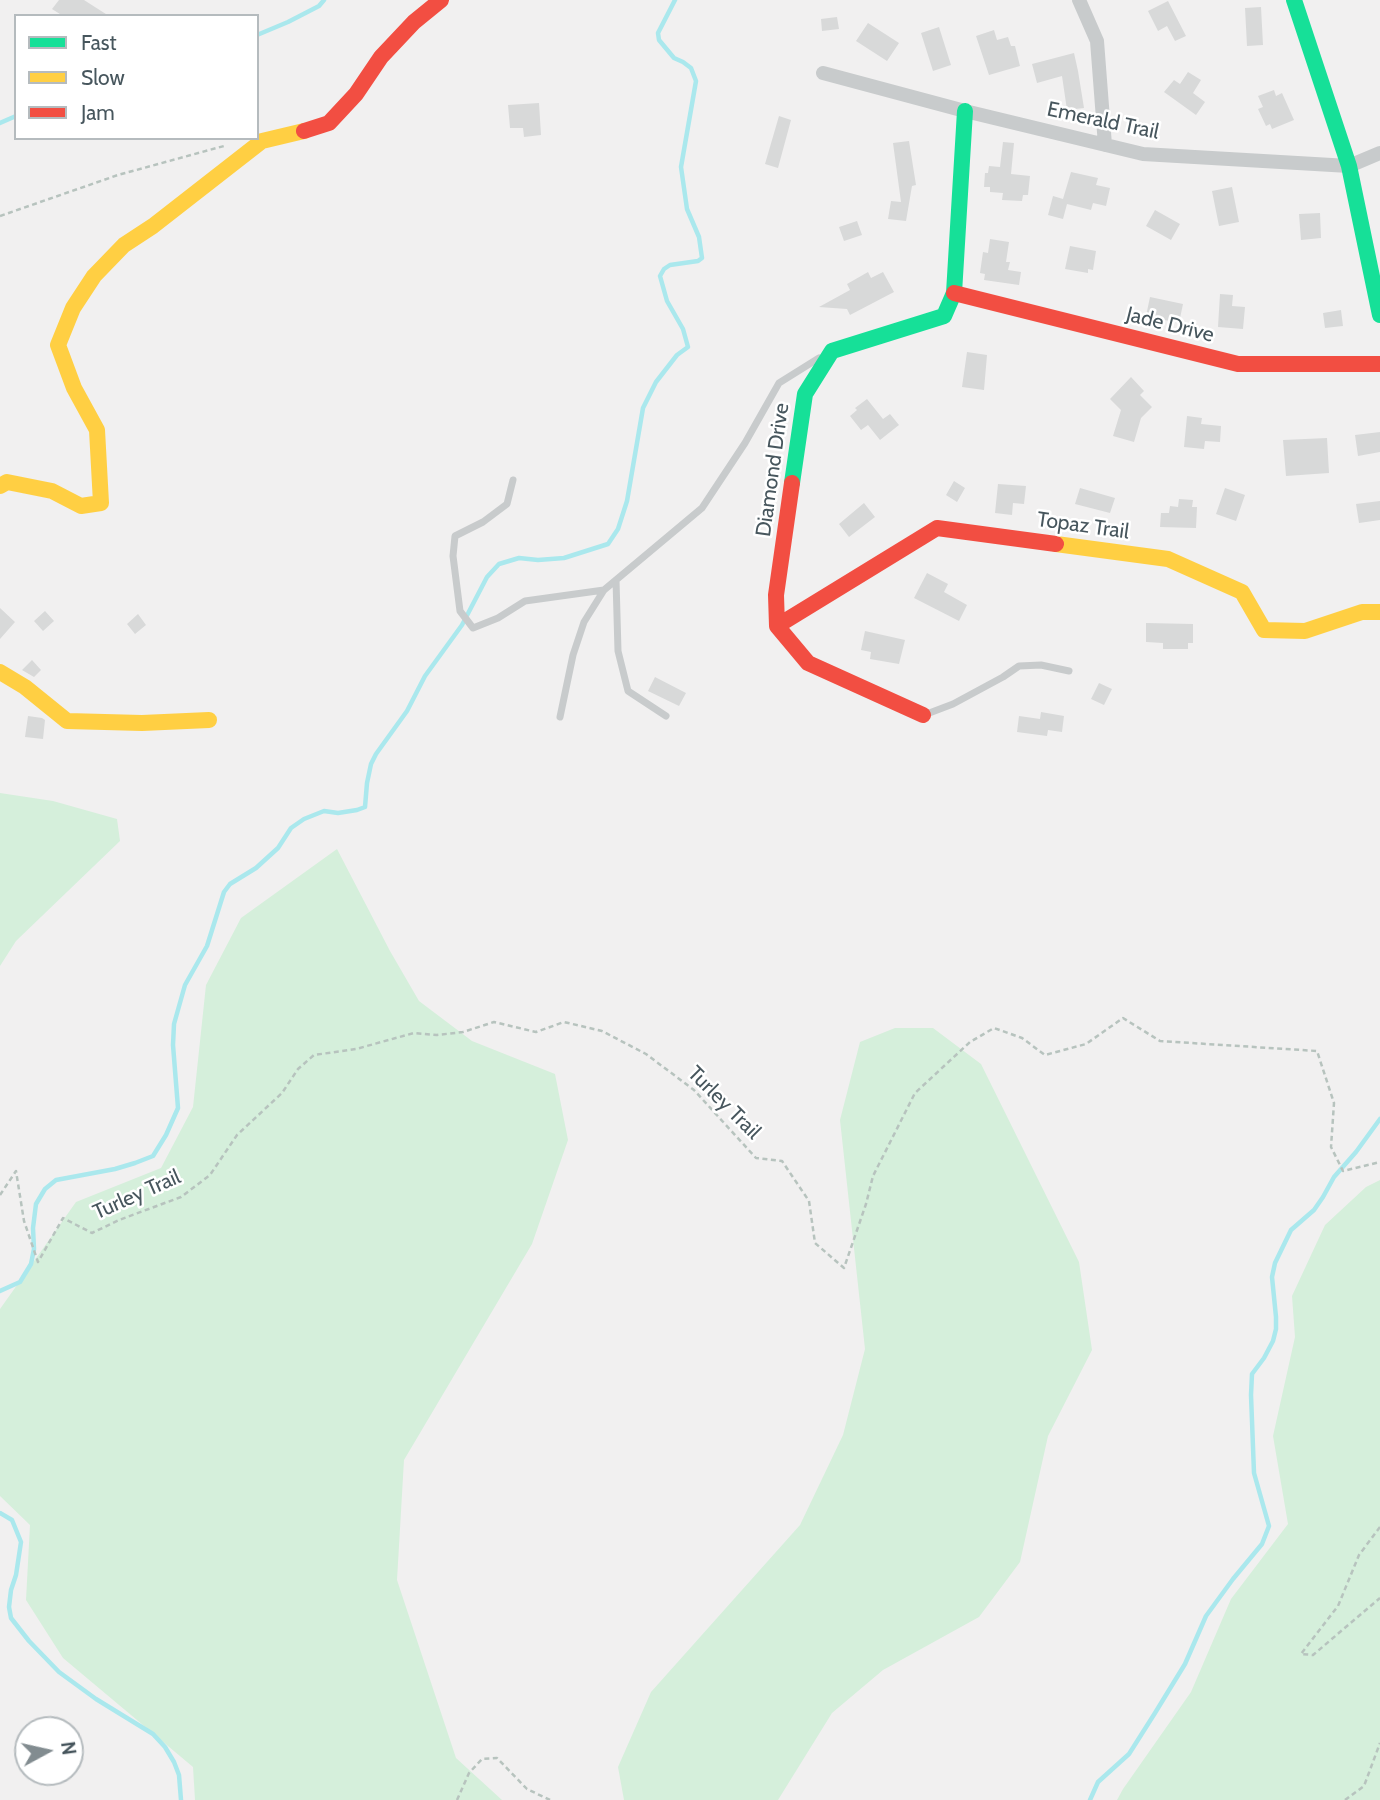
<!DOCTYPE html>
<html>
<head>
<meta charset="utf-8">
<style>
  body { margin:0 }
  #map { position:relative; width:1380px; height:1800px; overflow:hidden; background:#f1f0f0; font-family:Cabin,sans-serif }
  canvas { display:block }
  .legend { position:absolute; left:14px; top:14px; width:245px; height:126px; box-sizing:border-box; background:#fff; border:2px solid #b5bbbe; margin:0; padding:9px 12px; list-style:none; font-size:21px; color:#47565d }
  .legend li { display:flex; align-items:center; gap:14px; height:35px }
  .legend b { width:35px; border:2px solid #b5bbbe }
  .north { position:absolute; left:14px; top:1716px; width:70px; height:70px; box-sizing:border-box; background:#fff; border:2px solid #b5bbbe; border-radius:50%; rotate:82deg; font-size:19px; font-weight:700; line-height:28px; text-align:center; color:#47565d }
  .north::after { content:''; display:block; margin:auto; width:24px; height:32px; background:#828c90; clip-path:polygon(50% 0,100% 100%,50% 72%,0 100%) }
</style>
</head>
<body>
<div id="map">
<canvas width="1380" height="1800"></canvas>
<ul class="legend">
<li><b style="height:9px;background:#16e098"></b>Fast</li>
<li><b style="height:9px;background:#ffcf43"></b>Slow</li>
<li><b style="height:9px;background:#f24e42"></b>Jam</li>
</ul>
<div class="north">N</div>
</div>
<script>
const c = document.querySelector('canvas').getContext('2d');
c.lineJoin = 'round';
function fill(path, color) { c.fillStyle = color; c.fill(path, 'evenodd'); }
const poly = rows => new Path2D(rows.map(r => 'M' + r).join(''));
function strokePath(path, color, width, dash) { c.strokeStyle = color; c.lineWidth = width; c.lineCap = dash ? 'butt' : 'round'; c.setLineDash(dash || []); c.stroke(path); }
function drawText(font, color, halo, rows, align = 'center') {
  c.font = font + ' Cabin,sans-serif'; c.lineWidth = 5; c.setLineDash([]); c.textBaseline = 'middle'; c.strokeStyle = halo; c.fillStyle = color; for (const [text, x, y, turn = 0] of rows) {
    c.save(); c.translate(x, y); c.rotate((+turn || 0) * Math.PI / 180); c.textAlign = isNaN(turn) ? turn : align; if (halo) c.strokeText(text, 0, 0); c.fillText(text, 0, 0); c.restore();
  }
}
fill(poly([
  [0,793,53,801,117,819,120,841,16,941,0,966],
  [337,849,390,951,419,1001,472,1041,555,1074,568,1140,532,1244,404,1460,397,1580,456,1758,502,1800,195,1800,193,1767,63,1658,26,1600,30,1525,0,1496,0,1309,76,1202,161,1168,193,1107,206,985,241,918],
  [895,1028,933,1028,981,1064,1079,1262,1092,1350,1048,1436,1020,1562,979,1617,883,1670,832,1713,778,1800,624,1800,618,1767,651,1692,800,1525,843,1435,865,1349,840,1120,860,1042],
  [1380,1180,1380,1800,1117,1800,1123,1789,1191,1692,1231,1599,1288,1524,1273,1436,1295,1337,1292,1296,1325,1225,1366,1187]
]), '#d5efdb');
strokePath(poly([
  [257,35,288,22,319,6,324,0],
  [0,123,16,116],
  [0,1291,20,1282,31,1264,34,1249,33,1228,36,1204,45,1189,56,1180,115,1169,135,1163,153,1156,166,1135,178,1108,173,1045,174,1024,185,985,207,946,224,892,230,884,256,868,278,848,291,828,304,819,324,811,338,813,357,810,365,807,367,783,371,764,376,754,407,711,425,676,462,625,487,577,499,564,519,558,538,560,564,558,608,544,618,529,627,501,643,408,656,382,677,355,688,347,683,329,667,301,660,276,664,269,670,265,698,261,702,258,699,237,687,209,681,167,696,81,691,68,683,62,674,58,659,40,658,33,675,0],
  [0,1513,12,1520,21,1542,16,1575,11,1590,9,1607,11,1618,29,1641,59,1672,96,1699,153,1734,165,1747,174,1762,179,1775,181,1800],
  [1090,1800,1098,1782,1129,1754,1155,1713,1185,1664,1206,1616,1233,1579,1262,1544,1269,1526,1254,1473,1251,1395,1252,1374,1264,1358,1273,1341,1276,1329,1276,1317,1272,1277,1275,1263,1291,1230,1314,1210,1323,1197,1334,1177,1356,1152,1380,1119]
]), '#aae8ed', 4.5);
fill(poly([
  [59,0,84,0,109,16,63,16,52,9],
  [1168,1,1186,36,1175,41,1167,26,1158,31,1148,11],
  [1261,7,1263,45,1247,46,1245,8],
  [837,17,839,29,822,31,821,19],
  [868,23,899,43,887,61,856,41],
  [939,27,951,65,933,71,921,33],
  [994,30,997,40,1008,37,1011,46,1015,46,1020,66,989,75,976,36],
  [1074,53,1078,71,1084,108,1067,110,1062,76,1037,83,1032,64],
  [1188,72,1201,80,1193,93,1205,102,1196,115,1164,92,1174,80,1180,84],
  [1274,90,1276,96,1282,93,1294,120,1272,129,1270,124,1266,126,1258,109,1263,107,1258,96],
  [539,103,541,135,524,137,523,128,510,128,508,105],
  [779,116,791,120,778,168,765,164],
  [909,141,916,185,912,186,906,221,888,219,891,201,901,202,893,143],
  [1003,142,1014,143,1011,174,1030,176,1028,195,1023,195,1022,201,1002,200,1003,193,990,192,990,187,984,187,985,173,988,173,989,166,1000,167],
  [1071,172,1098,178,1096,185,1110,188,1106,206,1093,203,1091,210,1067,204,1063,219,1048,215,1053,196,1063,199],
  [1232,187,1239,222,1219,226,1212,191],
  [1155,210,1180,224,1171,240,1146,226],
  [1320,213,1321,238,1301,240,1299,214],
  [857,221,862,235,844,241,839,227],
  [990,239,1009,242,1006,262,1010,262,1008,270,1021,272,1019,285,984,280,985,274,980,273,983,252,988,253],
  [1070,246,1096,251,1093,270,1088,269,1088,273,1065,269],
  [868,272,871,278,883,272,894,292,850,315,847,309,819,307,850,290,847,284],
  [1220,294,1233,295,1232,306,1245,307,1243,329,1218,327],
  [1150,297,1183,304,1179,323,1146,316],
  [1341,310,1343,326,1325,328,1323,313],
  [967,352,987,355,984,390,962,387],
  [1131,377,1144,391,1140,395,1152,407,1141,418,1134,442,1113,436,1121,410,1110,399],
  [867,399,883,419,890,414,899,425,880,440,868,425,861,430,850,416,857,410,855,408],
  [1187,416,1202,418,1201,424,1221,426,1220,442,1205,441,1204,449,1184,447],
  [1380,432,1380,452,1358,456,1355,435],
  [1327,438,1329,473,1286,476,1283,440],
  [954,481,965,488,957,502,946,495],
  [998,484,1026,486,1024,504,1013,503,1012,515,995,513],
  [1080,488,1115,498,1110,513,1075,504],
  [1225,488,1245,495,1236,521,1216,514],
  [1179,499,1193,500,1192,507,1197,507,1196,528,1160,527,1161,513,1169,513,1170,506,1178,507],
  [1380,501,1380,520,1359,523,1356,504],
  [864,503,875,517,849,537,839,524],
  [927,573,948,584,944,592,967,605,959,621,914,598],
  [0,608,15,622,0,639],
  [45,611,54,621,43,631,34,621],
  [138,614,146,625,135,634,127,624],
  [1146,623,1193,624,1193,643,1188,643,1188,649,1163,649,1163,643,1146,642],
  [865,631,905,640,899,664,870,659,871,652,861,650],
  [32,660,41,670,34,677,22,670],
  [655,677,686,693,679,706,648,691],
  [1099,683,1112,689,1104,705,1091,699],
  [1041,712,1064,716,1062,732,1048,730,1047,736,1017,732,1019,716,1040,719],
  [28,716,42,718,45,720,43,739,25,737]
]), '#d8d9d9');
strokePath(poly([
  [0,216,118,175,224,146],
  [0,1195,16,1171,24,1221,38,1262,63,1218,92,1233,119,1220,181,1197,210,1175,237,1135,282,1093,298,1069,314,1055,356,1049,414,1033,437,1035,463,1032,494,1022,536,1032,564,1022,602,1031,646,1054,694,1090,756,1158,782,1161,809,1201,815,1243,844,1268,866,1204,873,1176,915,1093,970,1042,994,1028,1022,1038,1045,1055,1086,1044,1123,1018,1160,1041,1317,1051,1334,1103,1331,1147,1343,1171,1380,1162],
  [1380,1527,1359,1555,1338,1606,1301,1654,1313,1655,1380,1598],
  [457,1800,469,1773,482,1759,497,1758,527,1789,550,1800],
  [1345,1800,1364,1786,1380,1743]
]), '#b7c3be', 2.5, [5, 3.5]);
strokePath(poly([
  [513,480,507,504,483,522,455,536,453,556,460,611,473,628,498,618,525,601,604,590],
  [616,580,618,651,628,691,666,716],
  [924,715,953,704,1003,677,1019,666,1041,665,1069,671],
  [560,717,573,655,584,622,604,590,702,508,745,443,779,383,819,358]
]), '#c8cbcc', 7);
strokePath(poly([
  [1079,0,1097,41,1105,145],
  [823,73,965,111,1143,154,1349,166,1380,153]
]), '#c8cbcc', 14);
strokePath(poly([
  [1294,0,1349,166,1380,315],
  [792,483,805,394,832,351,944,316,954,293,965,111]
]), '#16e098', 16);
strokePath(poly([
  [0,486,7,482,52,491,81,506,101,503,97,430,74,388,58,345,73,308,94,276,124,245,153,226,262,141,304,131],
  [1056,544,1168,559,1242,592,1264,630,1305,631,1362,612,1380,612],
  [0,672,25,687,67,721,142,723,209,720]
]), '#ffcf43', 16);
strokePath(poly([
  [304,131,329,123,356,94,381,57,414,22,441,0],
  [954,293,1238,364,1380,364],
  [792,483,776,595,777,626,808,663,923,715],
  [777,626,937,528,1056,544]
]), '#f24e42', 16);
drawText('21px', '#47565d', '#fff', [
  ["Emerald Trail",1103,121,12],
  ["Jade Drive",1170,325,14],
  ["Diamond Drive",773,470,-82],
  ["Topaz Trail",1083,526,8],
  ["Turley Trail",724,1103,45],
  ["Turley Trail",137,1195,-24]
]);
</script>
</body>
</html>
